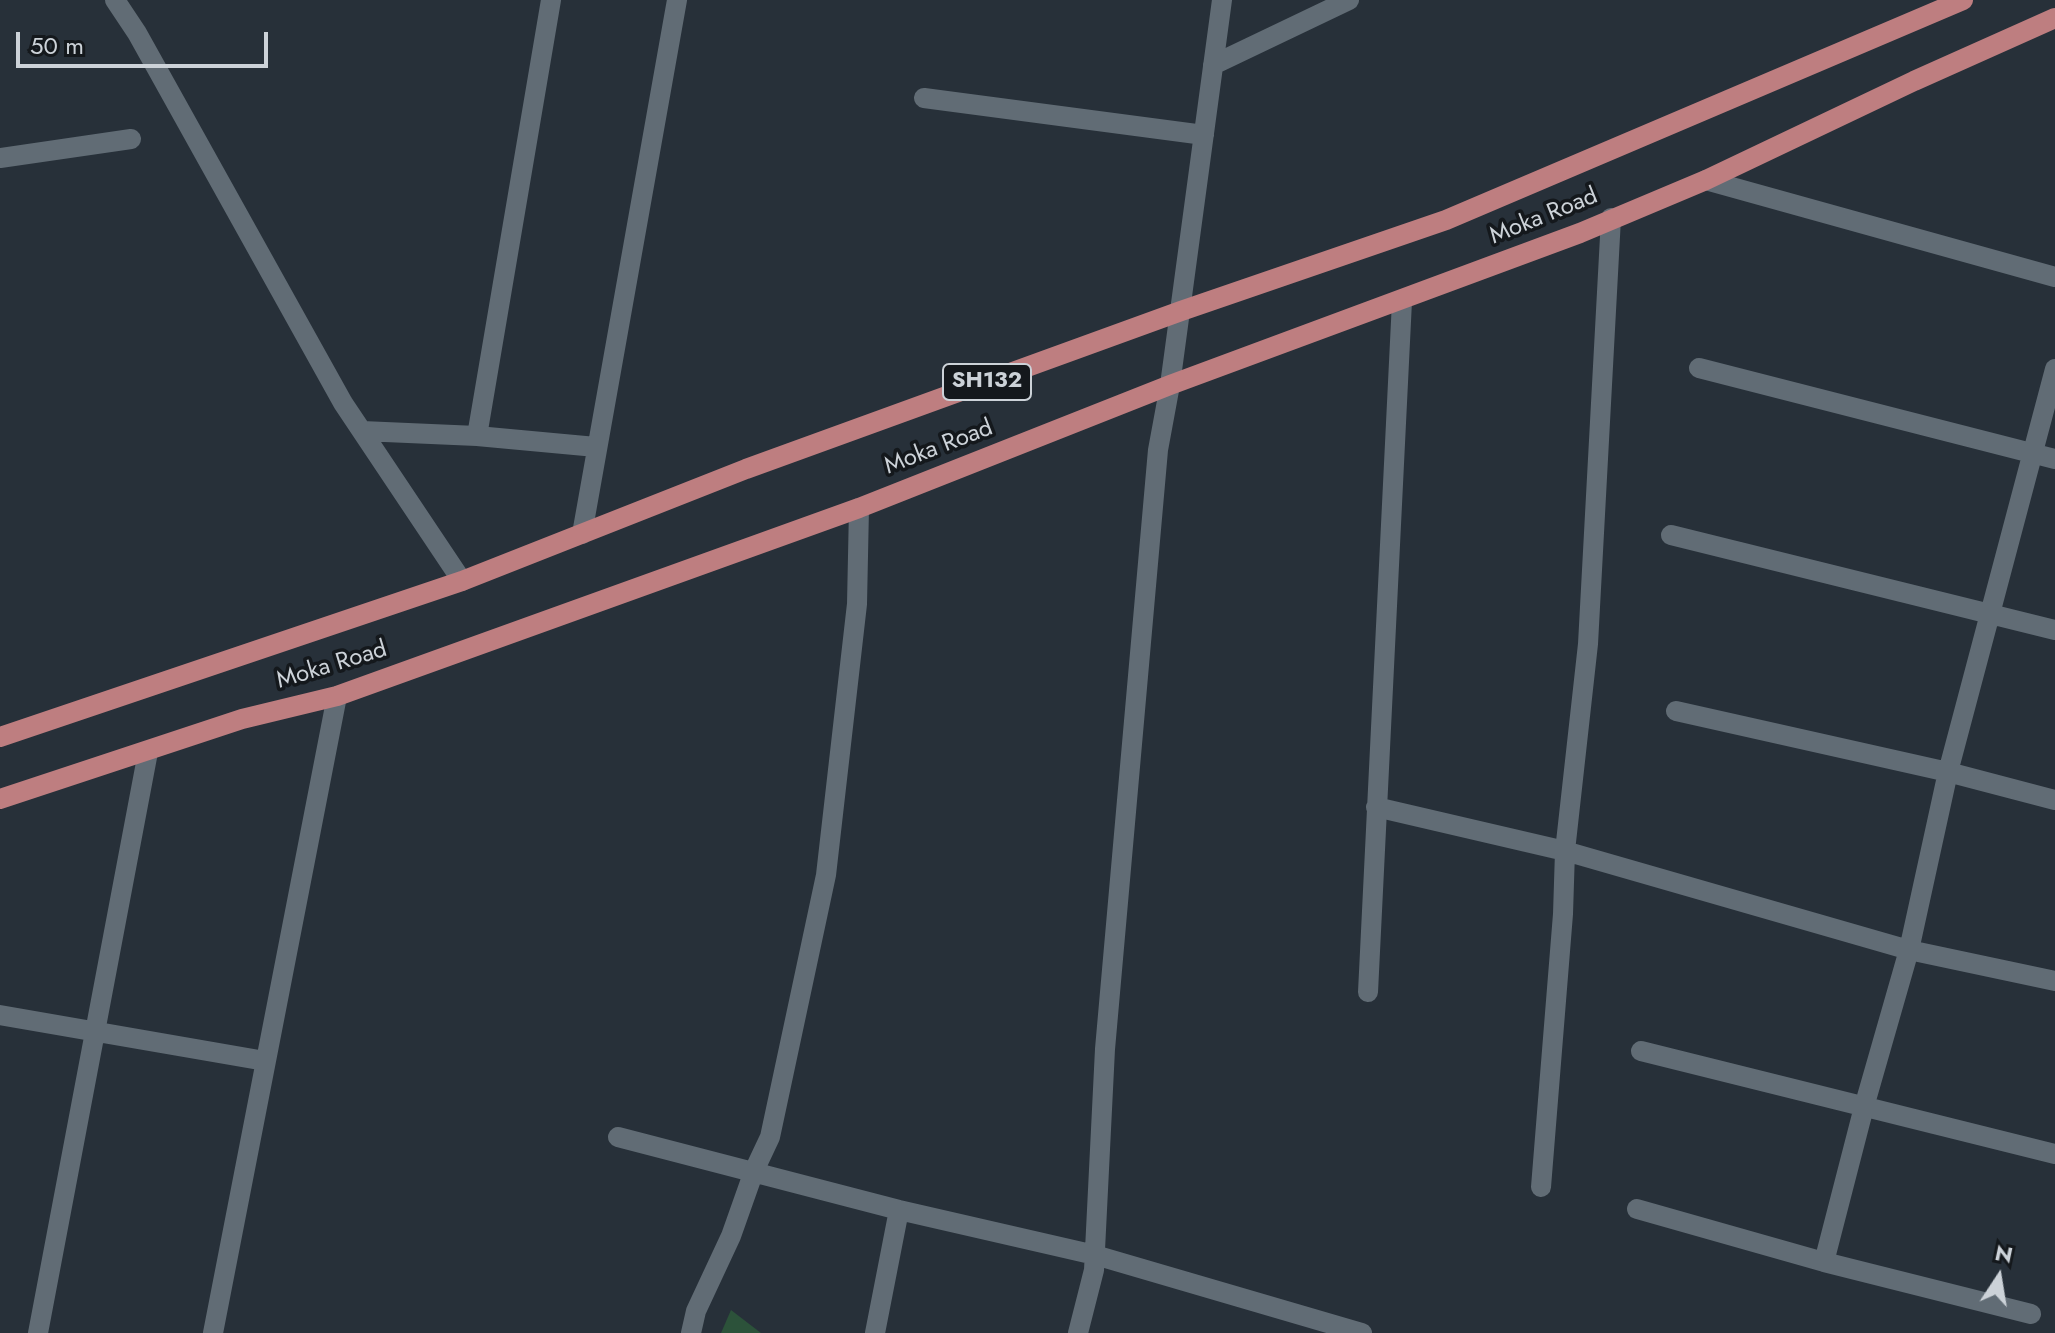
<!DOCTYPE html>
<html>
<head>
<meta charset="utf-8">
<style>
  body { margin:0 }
  #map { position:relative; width:2055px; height:1333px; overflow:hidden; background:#273039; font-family:Jost,sans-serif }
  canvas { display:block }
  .north { position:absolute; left:1959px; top:1237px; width:80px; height:80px; -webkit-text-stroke:6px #14181c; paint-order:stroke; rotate:12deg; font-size:22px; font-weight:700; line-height:32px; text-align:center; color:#ccd2d8 }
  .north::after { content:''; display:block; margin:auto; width:28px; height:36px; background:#ccd2d8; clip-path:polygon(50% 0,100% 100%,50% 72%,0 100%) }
  .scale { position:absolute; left:16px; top:32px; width:252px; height:36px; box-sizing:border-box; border:4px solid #ccd2d8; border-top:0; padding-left:10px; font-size:24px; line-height:28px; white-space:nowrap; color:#ccd2d8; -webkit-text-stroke:6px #14181c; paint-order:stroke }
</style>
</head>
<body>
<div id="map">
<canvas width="2055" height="1333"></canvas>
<div class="north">N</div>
<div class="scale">50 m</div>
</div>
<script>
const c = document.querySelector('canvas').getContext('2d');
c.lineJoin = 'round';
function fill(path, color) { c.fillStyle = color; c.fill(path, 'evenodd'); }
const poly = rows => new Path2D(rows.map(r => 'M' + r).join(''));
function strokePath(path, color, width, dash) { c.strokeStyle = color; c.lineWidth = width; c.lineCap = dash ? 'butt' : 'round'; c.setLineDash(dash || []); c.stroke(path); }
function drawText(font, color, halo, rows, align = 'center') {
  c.font = font + ' Jost,sans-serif'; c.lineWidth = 7; c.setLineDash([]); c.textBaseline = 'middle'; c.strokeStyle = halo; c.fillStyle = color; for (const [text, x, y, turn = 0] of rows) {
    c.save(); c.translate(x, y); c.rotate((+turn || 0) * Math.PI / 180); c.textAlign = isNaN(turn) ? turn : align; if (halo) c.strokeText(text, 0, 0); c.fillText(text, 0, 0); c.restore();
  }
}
fill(poly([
  [731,1310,761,1333,721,1333]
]), '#2c523a');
strokePath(poly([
  [115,0,137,33,343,403,462,581],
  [1213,65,1349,0],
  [924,98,1204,135],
  [0,158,131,139],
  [1706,180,2055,277],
  [1699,368,2055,459],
  [362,431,477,436,596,447],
  [477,436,551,0],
  [582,534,677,0],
  [1671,535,2055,630],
  [1676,711,1948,772,2055,800],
  [1376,807,1565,851,1909,950,2055,981],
  [1368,992,1402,301],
  [0,1015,265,1061],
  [1641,1051,2055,1154],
  [618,1137,899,1210,1095,1255,1362,1333],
  [1541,1187,1563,914,1565,851,1588,644,1611,218],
  [1637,1209,1824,1262,2031,1314],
  [1824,1262,1864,1107,1909,950,1948,772,2055,369],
  [38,1333,148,752],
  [213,1333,337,696],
  [691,1333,696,1311,731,1236,754,1171,770,1137,826,875,857,604,859,508],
  [875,1333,899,1210],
  [1078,1333,1094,1270,1105,1049,1158,450,1170,385,1222,0]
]), '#616c75', 20);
strokePath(poly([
  [0,737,462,581,746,469,1181,311,1446,220,1963,0],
  [0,799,242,719,337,696,859,508,1170,385,1580,233,1706,180,1914,81,2055,18]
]), '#be7e80', 20);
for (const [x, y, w] of [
  [987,382,88]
]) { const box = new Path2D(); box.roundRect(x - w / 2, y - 18, w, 36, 6); c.fillStyle = '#14181c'; c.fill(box); strokePath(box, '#ccd2d8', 2); }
drawText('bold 22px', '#ccd2d8', null, [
  ["SH132",987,382]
]);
drawText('24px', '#ccd2d8', '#14181c', [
  ["Moka Road",1544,217,-22],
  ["Moka Road",939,448,-21],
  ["Moka Road",332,666,-17]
]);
</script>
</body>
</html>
